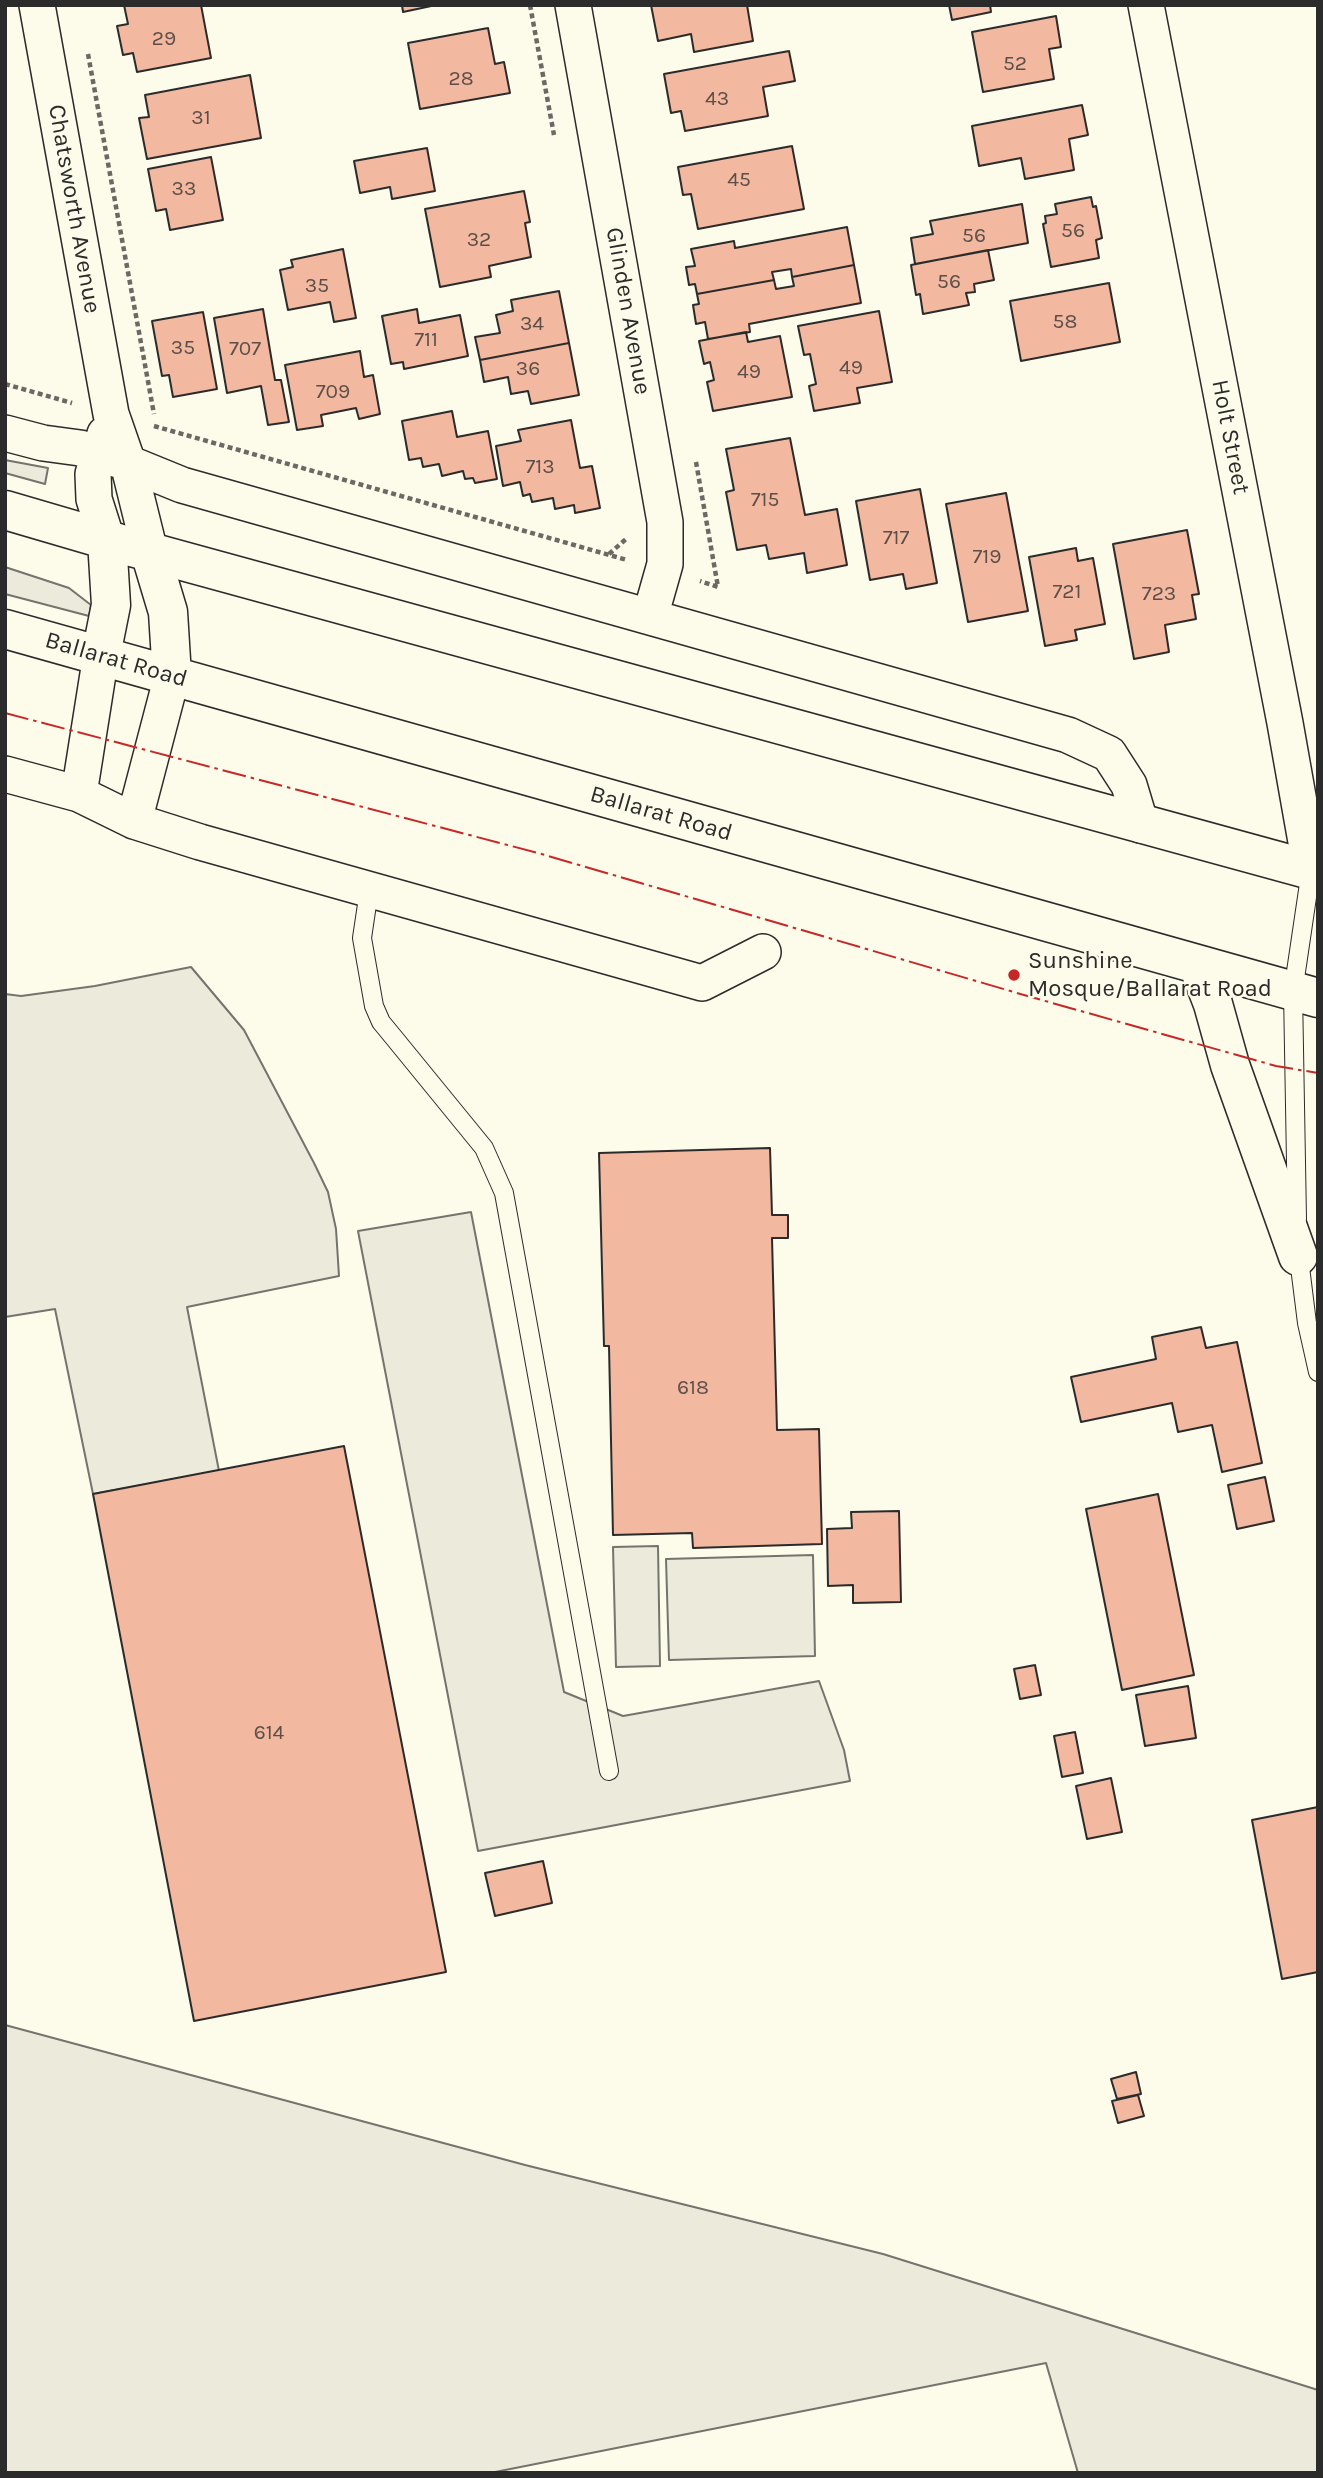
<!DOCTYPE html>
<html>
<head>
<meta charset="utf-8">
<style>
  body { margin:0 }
  #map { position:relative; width:1323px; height:2478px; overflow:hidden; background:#fdfbea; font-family:Karla,sans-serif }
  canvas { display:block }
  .frame { position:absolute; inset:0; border:7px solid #2b2b2b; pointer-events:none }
</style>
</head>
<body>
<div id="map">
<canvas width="1323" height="2478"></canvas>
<div class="frame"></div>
</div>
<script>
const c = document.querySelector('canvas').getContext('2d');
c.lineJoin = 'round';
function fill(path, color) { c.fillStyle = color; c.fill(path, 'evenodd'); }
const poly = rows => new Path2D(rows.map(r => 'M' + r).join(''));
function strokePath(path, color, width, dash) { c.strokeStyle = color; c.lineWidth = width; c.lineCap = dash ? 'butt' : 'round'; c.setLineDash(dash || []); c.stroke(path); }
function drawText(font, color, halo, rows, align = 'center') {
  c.font = font + ' Karla,sans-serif'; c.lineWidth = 5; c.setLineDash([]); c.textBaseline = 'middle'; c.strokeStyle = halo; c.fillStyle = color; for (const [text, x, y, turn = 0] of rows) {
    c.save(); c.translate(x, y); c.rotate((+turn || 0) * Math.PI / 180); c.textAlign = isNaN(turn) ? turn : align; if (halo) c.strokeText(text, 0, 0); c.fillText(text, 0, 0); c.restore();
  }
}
const green = poly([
  [5,460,48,468,45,484,5,473,5,460],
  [5,567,69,588,91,605,89,616,5,594,5,567],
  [658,1546,660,1666,616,1667,613,1547,658,1546],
  [813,1555,815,1656,669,1660,666,1559,813,1555],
  [5,2025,525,2165,883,2254,1318,2390,1318,2473,1078,2473,1046,2363,490,2473,5,2473,5,2025]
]);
fill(green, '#ecebdb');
strokePath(green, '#74746e', 2);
const parking = poly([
  [191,967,244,1030,314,1163,328,1192,336,1229,339,1276,187,1307,219,1471,93,1494,55,1309,5,1317,5,994,21,996,95,986,191,967],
  [471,1212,564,1692,623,1716,819,1681,844,1750,850,1781,478,1851,358,1231,471,1212]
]);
fill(parking, '#eceadb');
strokePath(parking, '#74746e', 2);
const building = poly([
  [124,5,201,5,211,58,137,72,133,53,123,55,117,26,128,24,124,5],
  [402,5,436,5,403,12,402,5],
  [651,5,747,5,753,41,694,52,691,34,658,41,651,5],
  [949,5,990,5,991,12,952,20,949,5],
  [1056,16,1061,47,1049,49,1054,79,983,92,972,32,1056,16],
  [488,28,495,64,504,62,510,93,420,109,408,43,488,28],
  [789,51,795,81,763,87,768,116,685,131,681,111,671,113,664,74,789,51],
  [250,75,261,138,147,159,139,118,149,117,145,95,250,75],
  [1082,105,1088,135,1069,139,1074,170,1025,179,1021,158,979,166,972,126,1082,105],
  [792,146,804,209,698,229,691,194,683,195,678,167,792,146],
  [427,148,435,191,392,199,390,187,360,193,354,161,427,148],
  [211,157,223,220,170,230,166,209,156,211,148,169,211,157],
  [524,191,530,222,525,223,531,257,489,266,491,277,440,287,425,209,524,191],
  [1091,197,1093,207,1096,206,1102,238,1096,240,1099,258,1051,267,1043,224,1046,223,1045,216,1057,214,1055,204,1091,197],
  [1022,204,1028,243,915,264,911,238,933,234,930,221,1022,204],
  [847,227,854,265,792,277,791,269,772,272,774,280,697,294,695,284,689,285,686,267,695,266,691,249,734,241,735,248,847,227],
  [343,249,356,318,334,322,330,302,288,310,280,270,293,267,291,260,343,249],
  [988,250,994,280,974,284,975,292,966,293,969,305,923,314,920,294,916,295,911,265,988,250],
  [854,265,861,303,749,324,750,332,708,339,705,322,696,324,693,305,699,304,697,294,774,280,776,289,794,286,792,277,854,265],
  [1109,283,1120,342,1021,361,1010,301,1109,283],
  [559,291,569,343,480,360,475,337,500,333,496,315,513,311,511,300,559,291],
  [263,309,275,380,281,380,289,422,268,425,261,386,227,393,214,318,263,309],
  [417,309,419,323,460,315,468,356,404,369,403,362,391,364,382,316,417,309],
  [879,311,892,382,857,388,860,403,814,411,809,386,816,384,810,354,804,355,798,326,879,311],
  [203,312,217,389,173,397,169,375,162,376,152,321,203,312],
  [746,332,748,342,780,336,792,397,713,411,707,382,714,380,710,362,704,364,699,341,746,332],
  [569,343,579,395,531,404,528,391,511,394,508,377,484,382,480,360,569,343],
  [360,351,364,377,373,375,380,414,359,419,356,408,321,415,323,426,297,430,285,365,360,351],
  [452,411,457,437,488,431,497,479,475,483,473,478,465,479,463,471,442,476,439,464,423,467,421,458,409,460,402,421,452,411],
  [571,420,580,468,592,466,600,508,575,513,574,505,555,509,553,498,532,502,530,494,523,496,520,482,503,486,496,446,521,441,518,430,571,420],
  [790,438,805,515,837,509,847,565,807,573,804,553,769,559,766,545,737,550,726,492,734,490,726,449,790,438],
  [920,489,937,583,906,589,903,574,870,580,856,501,920,489],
  [1006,493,1028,611,968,622,946,504,1006,493],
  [1187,530,1199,594,1192,595,1196,619,1165,625,1169,652,1134,659,1113,544,1187,530],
  [1076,548,1078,561,1093,558,1105,624,1075,630,1077,640,1045,646,1029,557,1076,548],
  [770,1148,772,1215,788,1215,788,1238,772,1238,777,1430,819,1429,822,1544,693,1548,692,1533,613,1535,609,1346,604,1346,599,1153,770,1148],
  [1201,1327,1206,1348,1237,1342,1262,1463,1222,1472,1212,1425,1178,1432,1172,1403,1081,1422,1071,1377,1156,1359,1152,1337,1201,1327],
  [344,1446,446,1972,194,2021,93,1494,344,1446],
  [1265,1477,1274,1521,1237,1529,1228,1485,1265,1477],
  [1158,1494,1194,1675,1122,1690,1086,1509,1158,1494],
  [899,1511,901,1602,853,1603,853,1585,828,1586,827,1529,852,1528,851,1512,899,1511],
  [1035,1665,1041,1695,1020,1699,1014,1669,1035,1665],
  [1188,1686,1196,1738,1145,1746,1136,1695,1188,1686],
  [1075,1732,1083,1773,1062,1777,1054,1736,1075,1732],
  [1111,1778,1122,1832,1087,1839,1076,1786,1111,1778],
  [1318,1807,1318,1972,1282,1979,1252,1820,1318,1807],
  [543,1861,552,1903,495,1916,485,1873,543,1861],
  [1136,2072,1141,2094,1117,2099,1111,2079,1136,2072],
  [1138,2095,1144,2116,1118,2123,1112,2101,1138,2095]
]);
fill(building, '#f2b8a0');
strokePath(building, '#2b2b2b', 2);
const service = poly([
  [369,891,362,938,374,1006,381,1022,395,1039,484,1148,504,1193,609,1771],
  [1297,1219,1293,992,1311,870],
  [1298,1251,1307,1323,1318,1372]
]);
const minor = poly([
  [37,5,111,414,128,463,150,552],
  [573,5,665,522,665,564,650,617],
  [1146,5,1285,723,1311,870],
  [5,433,43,443,80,448,128,463,182,485,1068,735,1109,754,1129,785,1141,825],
  [105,434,93,474,94,499,107,540],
  [5,774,79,794,134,821,200,842,702,983,763,952],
  [79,794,101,655],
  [134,821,172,676]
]);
const trunk = poly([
  [5,510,128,546,1318,872],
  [150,552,168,612,172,676],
  [5,629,1318,998],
  [101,655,111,605,107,540],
  [1198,965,1213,1004,1230,1065,1298,1256]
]);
strokePath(service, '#2b2b2b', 20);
strokePath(minor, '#2b2b2b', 38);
strokePath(trunk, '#2b2b2b', 41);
strokePath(poly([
  [530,5,554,135],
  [88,54,154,414],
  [5,384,72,403],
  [154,426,627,560],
  [696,462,718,587,700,581],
  [609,554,626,539]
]), '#6a6964', 4.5, [5, 3.5]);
strokePath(service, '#fdfbea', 18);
strokePath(minor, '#fdfbea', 35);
strokePath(trunk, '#fdfbea', 38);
strokePath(poly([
  [5,713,538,853,1024,995,1276,1066,1318,1073]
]), '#c62828', 2, [24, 5, 3.5, 5]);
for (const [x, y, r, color] of [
  [1014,975,7,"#c62828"]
]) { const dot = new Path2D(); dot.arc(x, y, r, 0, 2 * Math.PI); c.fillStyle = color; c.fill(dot); strokePath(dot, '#fdfbea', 2.5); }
drawText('21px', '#5d4e48', null, [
  ["29",164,39],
  ["52",1015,64],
  ["28",461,79],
  ["43",717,99],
  ["31",201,118],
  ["45",739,180],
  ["33",184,189],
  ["56",1073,231],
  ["56",974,236],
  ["32",479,240],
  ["56",949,282],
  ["35",317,286],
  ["58",1065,322],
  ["34",532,324],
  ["711",426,340],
  ["35",183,348],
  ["707",245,349],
  ["49",851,368],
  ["36",528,369],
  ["49",749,372],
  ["709",333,392],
  ["713",540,467],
  ["715",765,500],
  ["717",896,538],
  ["719",987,557],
  ["721",1067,592],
  ["723",1159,594],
  ["618",693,1388],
  ["614",269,1733]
]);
drawText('24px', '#2b2b2b', '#fdfbea', [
  ["Chatsworth Avenue",74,209,80],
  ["Glinden Avenue",628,311,80],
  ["Holt Street",1230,437,79],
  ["Ballarat Road",116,660,16],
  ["Ballarat Road",661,814,16]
]);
drawText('24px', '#2b2b2b', '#fdfbea', [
  ["Sunshine",1028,961],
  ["Mosque/Ballarat Road",1028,989]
], 'left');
</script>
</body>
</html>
